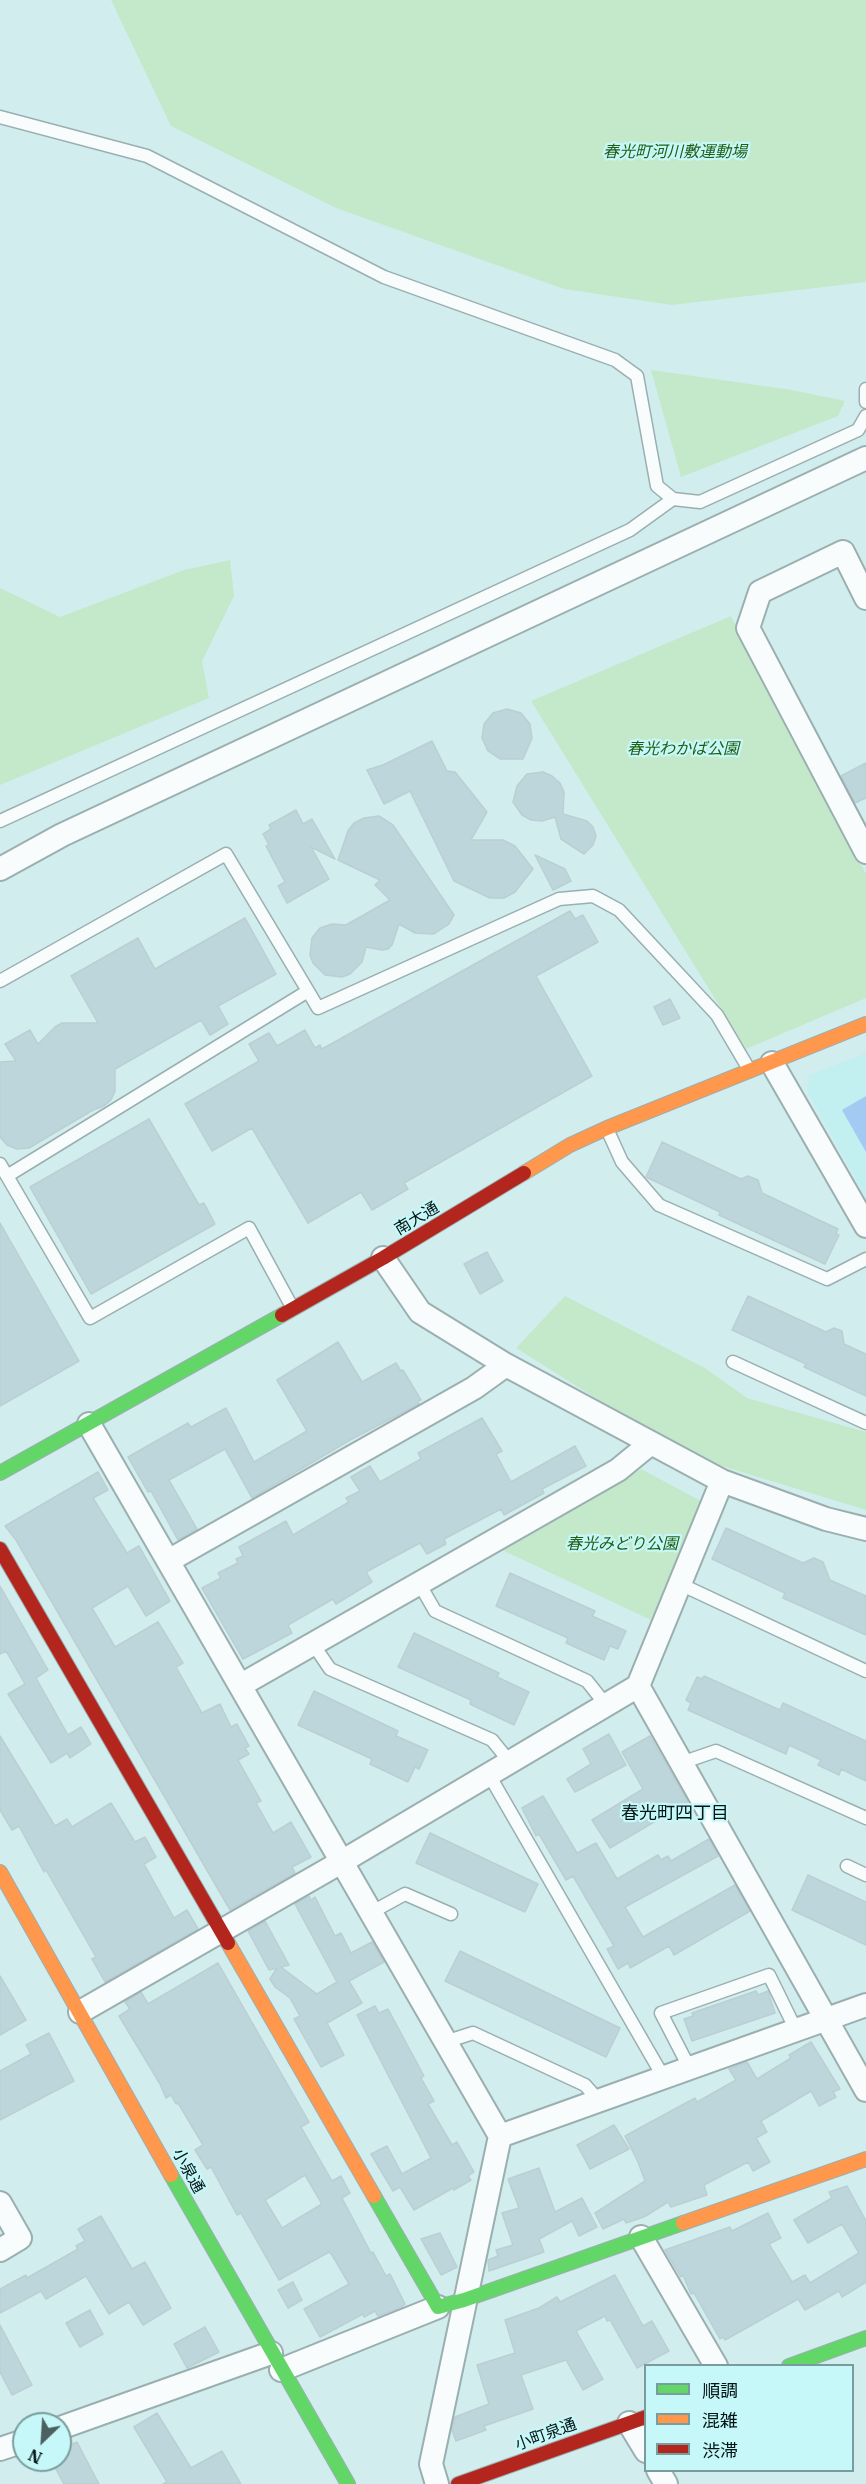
<!DOCTYPE html>
<html>
<head>
<meta charset="utf-8">
<style>
  body { margin:0 }
  #map { position:relative; width:866px; height:2484px; overflow:hidden; background:#d2edee; font-family:"IBM Plex Serif","Noto Sans JP",serif }
  canvas { display:block }
  .legend { position:absolute; left:644px; top:2364px; width:210px; height:108px; box-sizing:border-box; background:#c7f8f9; border:2px solid #799d9e; margin:0; padding:8px 10px; list-style:none; font-size:18px; color:#031415 }
  .legend li { display:flex; align-items:center; gap:12px; height:30px }
  .legend b { width:30px; border:2px solid #799d9e }
  .north { position:absolute; left:12px; top:2412px; width:60px; height:60px; box-sizing:border-box; background:#c7f8f9; border:2px solid #799d9e; border-radius:50%; rotate:205deg; font-size:16px; font-weight:700; line-height:24px; text-align:center; color:#031415 }
  .north::after { content:''; display:block; margin:auto; width:21px; height:27px; background:#4b6061; clip-path:polygon(50% 0,100% 100%,50% 72%,0 100%) }
</style>
</head>
<body>
<div id="map">
<canvas width="866" height="2484"></canvas>
<ul class="legend">
<li><b style="height:8px;background:#63d668"></b>順調</li>
<li><b style="height:8px;background:#ff974d"></b>混雑</li>
<li><b style="height:8px;background:#b3261e"></b>渋滞</li>
</ul>
<div class="north">N</div>
</div>
<script>
const c = document.querySelector('canvas').getContext('2d');
c.lineJoin = 'round';
function fill(path, color) { c.fillStyle = color; c.fill(path, 'evenodd'); }
const poly = rows => new Path2D(rows.map(r => 'M' + r).join(''));
function strokePath(path, color, width, dash) { c.strokeStyle = color; c.lineWidth = width; c.lineCap = dash ? 'butt' : 'round'; c.setLineDash(dash || []); c.stroke(path); }
function drawText(font, color, halo, rows, align = 'center') {
  c.font = font + ' "IBM Plex Serif","Noto Sans JP",serif'; c.lineWidth = 4.5; c.setLineDash([]); c.textBaseline = 'middle'; c.strokeStyle = halo; c.fillStyle = color; for (const [text, x, y, turn = 0] of rows) {
    c.save(); c.translate(x, y); c.rotate((+turn || 0) * Math.PI / 180); c.textAlign = isNaN(turn) ? turn : align; if (halo) c.strokeText(text, 0, 0); c.fillText(text, 0, 0); c.restore();
  }
}
fill(poly([
  [866,1053,866,1198,807,1091,809,1075]
]), '#c2eff0');
fill(poly([
  [111,0,866,0,866,282,672,305,564,289,336,208,171,126],
  [651,370,792,390,845,401,838,416,681,477],
  [230,560,234,596,202,661,209,698,0,785,0,588,60,617,184,570],
  [731,616,866,874,866,998,746,1049,531,701],
  [565,1296,705,1368,747,1398,866,1432,866,1510,722,1466,613,1409,516,1348],
  [641,1469,701,1501,651,1620,502,1550]
]), '#c3e9ca');
fill(poly([
  [866,1096,866,1152,842,1110]
]), '#a3caf3');
const building = poly([
  [507,709,521,713,530,724,532,738,523,759,500,759,488,751,482,738,484,724,493,713,507,709],
  [432,741,447,771,455,772,487,812,471,840,503,840,515,846,533,869,515,892,504,898,490,898,454,881,410,791,384,804,367,770,383,765,432,741],
  [866,763,866,798,855,803,841,776,866,763],
  [543,772,552,776,560,783,564,792,563,814,587,821,593,827,596,836,593,845,584,854,561,839,555,817,542,821,531,820,522,815,513,802,517,786,527,774,543,772],
  [296,810,303,824,312,819,335,859,311,847,329,879,287,903,278,886,285,882,266,846,269,845,263,834,271,829,269,825,296,810],
  [379,816,393,825,454,915,449,924,434,934,415,933,399,924,392,945,388,949,382,950,366,947,362,962,350,974,342,977,325,975,313,963,310,955,312,938,320,928,332,924,346,925,390,900,375,885,380,880,338,860,348,831,354,823,364,818,379,816],
  [535,855,565,869,571,881,553,890,535,855],
  [570,911,575,919,583,915,598,942,536,976,592,1076,404,1183,408,1189,372,1210,361,1192,308,1223,252,1128,212,1151,185,1104,259,1061,249,1044,269,1033,277,1046,305,1030,315,1048,320,1045,322,1049,570,911],
  [245,918,276,974,218,1006,228,1024,210,1035,201,1020,115,1069,115,1091,111,1100,104,1106,93,1110,29,1148,17,1149,7,1145,0,1137,0,1062,16,1061,5,1044,30,1030,38,1044,55,1027,62,1023,98,1023,71,976,138,938,155,969,245,918],
  [670,999,680,1018,663,1025,654,1007,670,999],
  [149,1119,199,1205,204,1203,215,1224,91,1294,30,1187,149,1119],
  [662,1142,741,1179,748,1176,758,1180,762,1193,838,1229,836,1234,839,1235,825,1264,719,1215,720,1212,646,1177,662,1142],
  [0,1223,79,1361,0,1406,0,1223],
  [487,1252,503,1281,480,1294,464,1264,487,1252],
  [748,1296,826,1332,834,1328,842,1331,844,1344,866,1354,866,1396,804,1367,806,1364,732,1330,748,1296],
  [338,1342,362,1382,396,1363,401,1371,403,1370,421,1400,418,1401,419,1404,350,1440,252,1498,225,1449,169,1480,197,1529,178,1540,151,1491,148,1492,128,1457,188,1423,191,1427,226,1408,254,1462,307,1431,277,1380,338,1342],
  [482,1418,502,1451,496,1454,511,1482,575,1446,586,1466,542,1489,544,1493,504,1515,501,1509,444,1539,446,1544,427,1554,420,1543,366,1572,372,1582,336,1604,333,1599,288,1625,292,1633,243,1659,202,1588,221,1578,218,1573,238,1563,236,1559,243,1556,239,1547,286,1521,293,1535,349,1502,346,1498,360,1491,351,1477,370,1466,380,1482,421,1459,418,1453,482,1418],
  [98,1472,108,1490,93,1498,127,1553,139,1546,170,1601,146,1616,128,1586,92,1608,115,1647,158,1622,183,1663,176,1667,202,1713,220,1704,231,1727,237,1724,249,1746,245,1748,249,1754,238,1760,261,1801,256,1803,273,1833,291,1822,311,1857,292,1867,295,1873,230,1910,16,1540,5,1526,98,1472],
  [726,1528,803,1563,814,1558,823,1562,830,1580,866,1596,866,1635,783,1598,785,1593,712,1559,726,1528],
  [510,1573,595,1611,592,1616,626,1631,618,1649,610,1646,604,1660,566,1643,568,1638,496,1606,510,1573],
  [0,1586,48,1670,36,1678,68,1735,81,1727,91,1744,70,1758,67,1753,51,1763,8,1694,25,1684,6,1651,0,1654,0,1586],
  [414,1633,499,1673,497,1677,529,1692,514,1725,470,1704,471,1700,398,1667,414,1633],
  [704,1676,780,1710,783,1703,866,1741,866,1781,841,1769,839,1775,818,1765,821,1760,789,1745,786,1754,688,1710,691,1703,686,1700,697,1677,702,1679,704,1676],
  [314,1691,398,1731,396,1736,428,1750,419,1769,415,1767,408,1782,370,1764,372,1759,298,1725,314,1691],
  [609,1734,626,1765,575,1792,567,1779,591,1764,583,1749,609,1734],
  [0,1736,55,1826,67,1819,72,1827,111,1803,135,1842,145,1837,156,1857,144,1864,174,1918,187,1910,198,1929,105,1982,92,1959,96,1957,46,1870,44,1872,19,1826,12,1830,0,1810,0,1736],
  [650,1736,688,1802,610,1848,592,1820,643,1789,622,1752,650,1736],
  [543,1796,577,1853,596,1843,617,1879,658,1855,661,1860,668,1856,671,1861,709,1839,718,1856,625,1907,643,1937,735,1885,750,1911,674,1955,669,1946,630,1968,628,1963,618,1969,607,1949,614,1946,573,1876,566,1880,539,1834,536,1836,522,1808,543,1796],
  [430,1833,538,1884,525,1912,416,1863,430,1833],
  [808,1875,866,1902,866,1945,792,1910,808,1875],
  [309,1896,311,1900,315,1897,335,1936,341,1933,351,1953,372,1942,384,1962,349,1981,362,2003,327,2023,344,2055,321,2067,294,2019,300,2016,290,1998,275,1987,270,1979,277,1968,269,1970,248,1931,265,1921,289,1965,281,1967,317,1994,337,1982,295,1904,309,1896],
  [460,1951,620,2028,606,2057,445,1981,460,1951],
  [218,1963,309,2122,301,2127,332,2181,341,2176,350,2193,342,2198,371,2253,373,2252,386,2276,390,2274,405,2304,402,2307,378,2316,375,2311,364,2317,363,2314,320,2337,304,2309,349,2284,332,2255,329,2252,279,2280,241,2213,237,2215,211,2167,207,2169,195,2150,203,2145,178,2103,176,2104,171,2095,166,2098,160,2084,119,2016,130,2009,125,2002,141,1992,148,2004,218,1963],
  [305,2175,322,2204,282,2228,265,2200,305,2175],
  [0,1976,26,2020,0,2035,0,1976],
  [756,1991,758,1995,768,1991,775,2013,692,2041,684,2019,693,2016,692,2013,756,1991],
  [375,2006,379,2013,388,2009,424,2076,421,2078,434,2101,428,2104,452,2145,457,2142,474,2172,468,2176,471,2180,454,2190,453,2188,414,2210,400,2187,393,2191,371,2154,387,2146,402,2174,431,2158,357,2015,375,2006],
  [49,2033,74,2081,0,2120,0,2071,31,2054,26,2045,49,2033],
  [811,2042,840,2089,833,2092,836,2097,819,2106,811,2091,761,2121,767,2132,756,2138,770,2162,753,2171,748,2162,704,2185,707,2195,671,2207,668,2202,644,2217,626,2223,624,2219,603,2229,595,2213,645,2181,638,2162,625,2136,695,2098,697,2102,736,2080,729,2069,734,2067,747,2062,757,2079,791,2058,789,2055,811,2042],
  [614,2125,629,2149,590,2169,577,2145,614,2125],
  [539,2168,555,2212,582,2198,597,2227,579,2236,572,2221,539,2239,544,2252,489,2271,488,2260,498,2256,496,2250,513,2245,502,2213,519,2208,508,2179,539,2168],
  [847,2186,866,2221,866,2282,842,2297,839,2291,805,2310,798,2299,725,2340,723,2337,720,2339,694,2293,691,2294,683,2275,681,2277,665,2250,730,2227,732,2231,768,2213,781,2238,769,2244,792,2282,805,2275,810,2283,859,2253,842,2224,808,2243,794,2220,832,2198,829,2192,847,2186],
  [101,2216,132,2269,145,2262,171,2308,143,2325,129,2302,109,2314,86,2276,46,2299,41,2291,0,2313,0,2289,26,2275,27,2278,78,2249,76,2246,85,2241,78,2229,101,2216],
  [440,2233,457,2267,441,2275,421,2239,440,2233],
  [615,2275,643,2326,652,2321,669,2351,637,2368,610,2320,607,2321,605,2316,576,2331,603,2379,583,2390,566,2360,521,2375,533,2409,484,2426,486,2430,456,2441,452,2430,455,2417,489,2404,477,2365,515,2353,505,2320,539,2308,557,2297,560,2302,615,2275],
  [293,2282,302,2300,288,2308,278,2290,293,2282],
  [90,2310,103,2334,80,2347,66,2323,90,2310],
  [0,2325,32,2385,12,2395,0,2372,0,2325],
  [205,2327,219,2352,187,2368,174,2344,205,2327],
  [157,2413,191,2468,222,2451,241,2484,163,2484,167,2482,134,2427,157,2413],
  [77,2442,99,2484,64,2484,51,2460,60,2460,60,2451,77,2442]
]);
fill(building, '#bdd6dc');
strokePath(building, '#bbcfd2', 1.5);
const lane = poly([
  [0,117,147,156,384,277,615,360,637,376,657,486,673,499,700,502,858,430,866,416],
  [866,389,866,402],
  [0,821,630,530,673,499],
  [0,981,226,854,308,991],
  [607,1129,622,1162,659,1205,827,1279,866,1259],
  [0,1164,90,1318,249,1228,292,1307],
  [7,1176,308,991,318,1008,559,899,593,896,619,910,717,1015,750,1071],
  [733,1362,866,1423],
  [419,1583,435,1611,587,1681,606,1705],
  [680,1584,866,1671],
  [313,1644,330,1669,492,1740,509,1761],
  [681,1763,716,1751,866,1818],
  [488,1773,664,2078],
  [847,1866,866,1875],
  [372,1912,405,1894,451,1914],
  [445,2042,473,2033,585,2085,600,2102],
  [690,2069,661,2013,769,1975,796,2030]
]);
const street = poly([
  [866,598,843,552,760,592,748,628,866,852],
  [0,869,62,835,866,458],
  [772,1063,866,1226],
  [383,1258,420,1312,506,1365,722,1481,826,1519,866,1529],
  [89,1424,500,2136,431,2464,437,2484],
  [168,1561,474,1388,506,1365],
  [241,1685,618,1470,651,1443],
  [638,1686,866,2090],
  [80,2012,343,1861,638,1686,722,1481],
  [500,2136,866,2005],
  [0,2203,20,2238,0,2250],
  [641,2237,716,2366],
  [281,2370,438,2307],
  [629,2423,646,2451],
  [60,2428,271,2353],
  [0,2449,24,2441],
  [658,2470,666,2484]
]);
const fast = poly([
  [0,1473,282,1315],
  [171,2175,348,2484],
  [374,2196,438,2307,464,2300,683,2223],
  [789,2366,866,2338]
]);
const slow = poly([
  [524,1173,570,1145,607,1128,866,1024],
  [0,1872,171,2175],
  [228,1943,374,2196],
  [683,2223,866,2159]
]);
const jam = poly([
  [282,1315,383,1258,524,1173],
  [0,1549,228,1943],
  [458,2484,646,2417]
]);
strokePath(lane, '#9aafb0', 15);
strokePath(street, '#9aafb0', 26);
strokePath(fast, '#9aafb0', 16);
strokePath(slow, '#9aafb0', 16);
strokePath(jam, '#9aafb0', 16);
strokePath(lane, '#f8fcfc', 12);
strokePath(street, '#f8fcfc', 22);
strokePath(fast, '#63d668', 14);
strokePath(slow, '#ff974d', 14);
strokePath(jam, '#b3261e', 14);
drawText('italic 16px', '#1f5e12', '#c7f8f9', [
  ["春光町河川敷運動場",675,152],
  ["春光わかば公園",683,749],
  ["春光みどり公園",622,1544]
]);
drawText('16px', '#031415', '#c7f8f9', [
  ["南大通",417,1219,-31],
  ["小泉通",188,2171,61],
  ["小町泉通",546,2435,-20]
]);
drawText('18px', '#031415', '#c7f8f9', [
  ["春光町四丁目",675,1814]
]);
</script>
</body>
</html>
